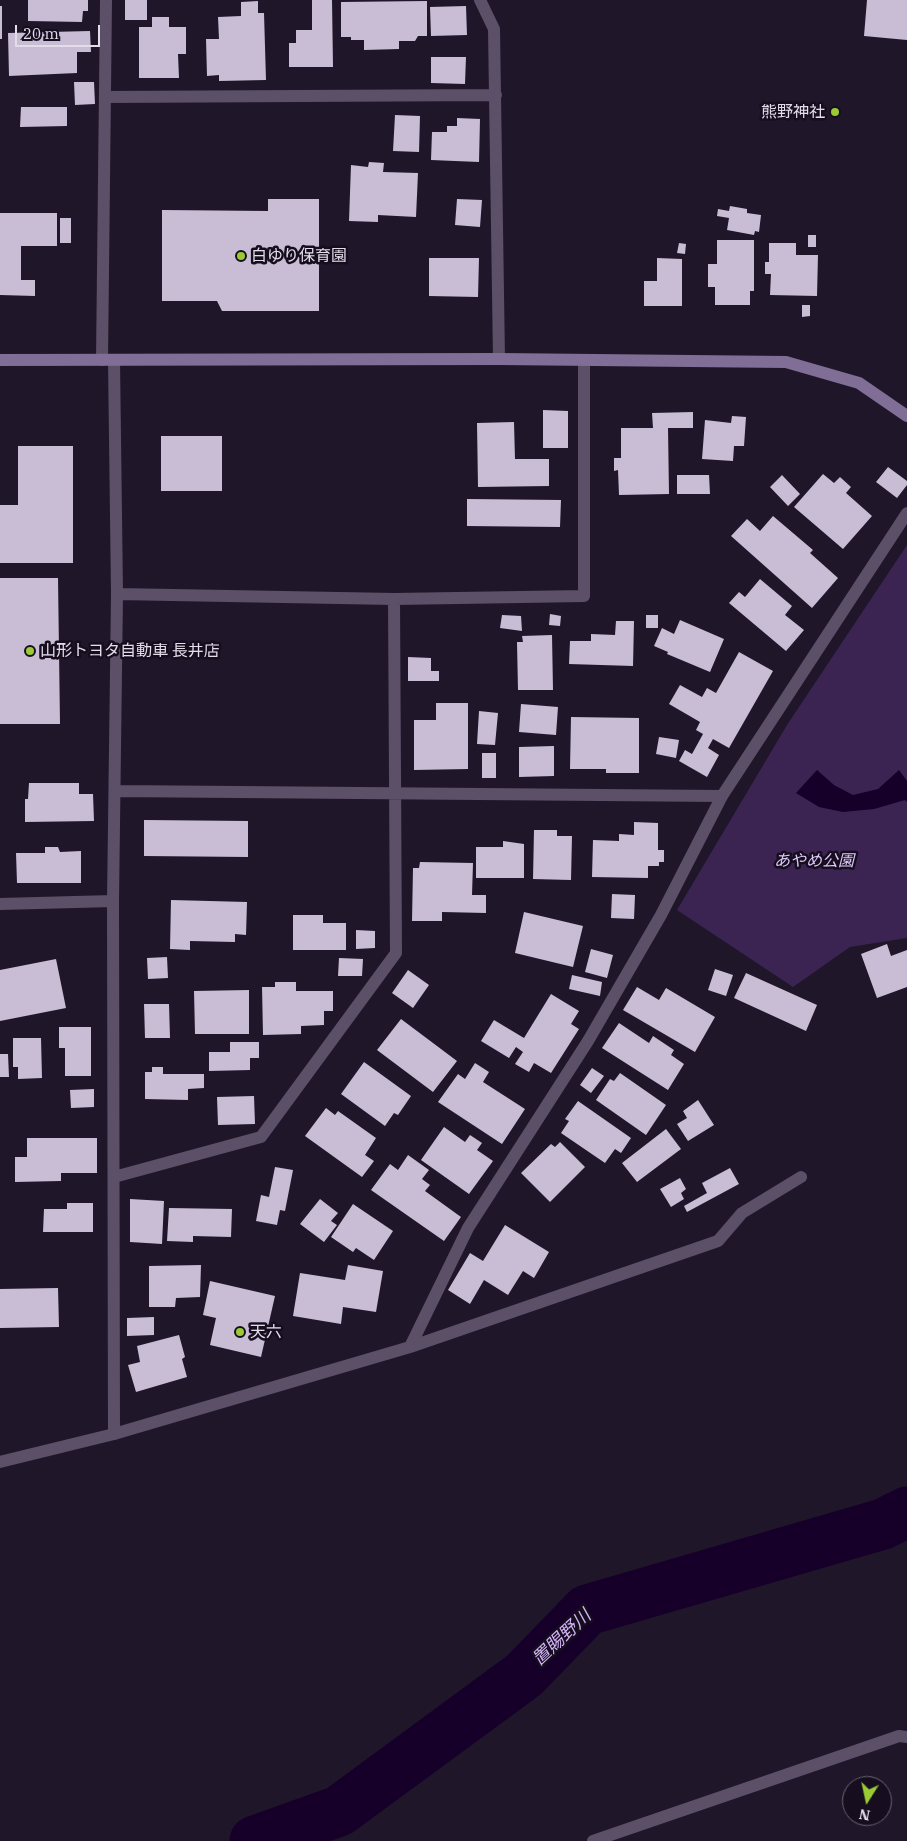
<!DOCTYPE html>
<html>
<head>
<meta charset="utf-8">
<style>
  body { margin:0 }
  #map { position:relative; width:907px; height:1841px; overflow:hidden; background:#1f1729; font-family:"IBM Plex Serif",serif }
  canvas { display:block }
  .north { position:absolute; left:842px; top:1776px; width:50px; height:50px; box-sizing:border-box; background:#160e1f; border:1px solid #686170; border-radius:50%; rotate:190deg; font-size:14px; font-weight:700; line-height:20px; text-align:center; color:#e3ddea }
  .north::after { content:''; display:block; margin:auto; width:18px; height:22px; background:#9bcb33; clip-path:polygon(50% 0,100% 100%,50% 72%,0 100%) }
  .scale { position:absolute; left:15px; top:25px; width:85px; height:22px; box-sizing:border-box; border:2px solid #e3ddea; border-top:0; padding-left:6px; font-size:15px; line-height:18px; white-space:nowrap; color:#e3ddea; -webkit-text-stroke:4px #160e1f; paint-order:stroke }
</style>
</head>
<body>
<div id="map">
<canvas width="907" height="1841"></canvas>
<div class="north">N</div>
<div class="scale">20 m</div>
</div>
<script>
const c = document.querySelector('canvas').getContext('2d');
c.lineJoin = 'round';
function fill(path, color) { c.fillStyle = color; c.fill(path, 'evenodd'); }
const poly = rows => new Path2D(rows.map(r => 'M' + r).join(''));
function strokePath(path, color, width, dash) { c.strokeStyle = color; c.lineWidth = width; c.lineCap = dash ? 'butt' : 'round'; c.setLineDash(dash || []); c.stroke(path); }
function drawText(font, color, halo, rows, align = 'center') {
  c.font = font + ' "IBM Plex Serif","Noto Sans JP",serif'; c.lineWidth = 5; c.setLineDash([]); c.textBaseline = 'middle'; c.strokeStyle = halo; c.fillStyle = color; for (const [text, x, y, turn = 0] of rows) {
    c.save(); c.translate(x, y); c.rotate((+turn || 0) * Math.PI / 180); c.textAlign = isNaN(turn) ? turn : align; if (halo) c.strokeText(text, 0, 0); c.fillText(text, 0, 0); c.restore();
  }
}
fill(poly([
  [907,545,907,938,850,947,793,987,677,910,787,725]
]), '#3b2352');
fill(poly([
  [817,770,834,785,853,795,878,789,899,770,907,781,907,802,905,800,874,809,843,812,819,807,796,793]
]), '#16002a');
strokePath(poly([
  [255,1841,339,1811,524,1675,587,1610,883,1524,907,1512]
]), '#16002a', 51);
fill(poly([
  [28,0,88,0,88,11,83,11,82,22,28,21],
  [125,0,147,0,147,20,125,20],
  [312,0,332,0,333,67,289,67,289,43,296,43,296,30,312,30],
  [867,0,907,0,907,40,864,36],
  [258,1,258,13,264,13,266,80,219,81,219,75,207,76,206,39,219,39,218,17,241,16,241,2],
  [427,1,427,36,418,36,415,41,399,41,399,49,364,50,364,40,351,40,351,37,341,37,341,2],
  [0,6,2,6,2,39,0,39],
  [466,6,467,35,431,36,430,7],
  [152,17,169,17,169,27,186,27,186,54,178,54,179,78,139,78,139,27,152,27],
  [90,31,91,52,77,52,77,73,9,76,8,33],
  [431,57,466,57,465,84,431,83],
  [74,82,94,82,95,104,75,105],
  [21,107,67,107,67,126,20,127],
  [395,115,420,116,419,152,393,151],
  [457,118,480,119,479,162,431,160,432,132,447,132,447,126,457,126],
  [369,162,384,163,383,172,418,173,416,217,378,215,378,222,349,221,351,165,368,167],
  [268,199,319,199,319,311,222,311,217,301,162,301,162,210,268,211],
  [457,199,482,200,480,227,455,225],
  [730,206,747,209,747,213,761,215,759,232,755,231,754,235,727,230,729,218,717,216,718,209,729,211],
  [0,213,57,213,57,246,21,246,21,280,35,280,35,296,0,295],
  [60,218,71,218,71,243,60,243],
  [808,235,816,235,816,247,808,247],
  [717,240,754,240,754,291,750,291,750,305,715,305,715,287,708,287,708,264,717,264],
  [679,243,686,244,685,254,677,253],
  [769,243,796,243,796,255,818,255,817,296,770,295,771,274,765,274,765,262,769,262],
  [429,258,479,258,478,297,429,296],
  [657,258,682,259,682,306,644,306,644,281,657,281],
  [802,305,810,305,810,316,802,317],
  [543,410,568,411,568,448,543,448],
  [693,412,693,428,668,428,669,494,619,495,618,470,614,471,614,458,621,458,621,428,653,428,652,413],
  [732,416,746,417,744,446,734,446,733,461,702,459,705,420,731,423],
  [514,422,515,459,549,459,549,486,478,487,477,423],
  [161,436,222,436,222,491,161,491],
  [18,446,73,446,73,563,0,563,0,505,18,505],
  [888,467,907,481,907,485,897,498,876,482],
  [823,474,834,483,840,477,851,487,846,493,872,516,843,549,794,507],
  [677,475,709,475,710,494,677,494],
  [782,475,800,494,788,506,770,487],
  [467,499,561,500,560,527,467,526],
  [773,516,813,550,810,553,838,578,812,608,731,536,747,519,760,531],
  [0,578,58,578,60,724,0,724],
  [760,579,792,606,785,615,804,630,786,651,729,603,739,592,745,597],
  [550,614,561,616,560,626,549,625],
  [502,615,521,616,522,631,500,628],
  [646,615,658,615,658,628,646,628],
  [680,620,724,639,710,672,667,654,668,652,654,646,662,628,674,634],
  [616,621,634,621,633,666,569,664,570,641,591,641,591,634,615,635],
  [552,635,553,690,518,690,517,642,523,642,522,636],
  [739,652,773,671,729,748,713,739,708,748,719,755,707,777,679,761,685,750,692,754,703,734,696,730,700,722,669,704,680,685,702,697,707,688,716,693],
  [408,657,431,658,431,671,439,671,439,681,408,681],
  [436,703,468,703,468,769,414,770,414,720,436,720],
  [521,704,558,707,556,735,519,732],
  [479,711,498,713,495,745,477,744],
  [571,717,639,718,639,773,606,773,606,769,570,769],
  [659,737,679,740,676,758,656,754],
  [554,746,554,776,519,777,519,747],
  [482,753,496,753,496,778,482,778],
  [29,783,79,783,79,794,93,794,94,821,25,822,25,799,28,799],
  [144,820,248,821,248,857,144,856],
  [634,822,658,823,658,850,664,850,664,862,659,862,659,866,648,866,648,878,592,877,593,840,619,841,619,834,634,835],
  [534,830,557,830,557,836,572,836,571,880,533,879],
  [503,841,524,844,524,878,476,878,476,847,503,847],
  [45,847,58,847,60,852,81,851,81,883,17,883,16,853,45,853],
  [420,862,473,863,472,895,486,895,486,913,442,912,442,921,412,921,413,868,419,868],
  [612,894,635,895,634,919,611,918],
  [171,900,247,902,246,935,235,934,235,942,190,941,190,950,170,949],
  [524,912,583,926,573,967,515,953],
  [293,915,323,915,323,923,346,923,346,950,293,950],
  [356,930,375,931,375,948,356,949],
  [887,944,891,956,907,950,907,987,877,998,861,954],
  [591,949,613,955,607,978,585,972],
  [167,957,168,978,148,979,147,958],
  [339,958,363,959,362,976,338,976],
  [56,959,66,1008,0,1021,0,970],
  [715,969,733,975,726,996,708,990],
  [408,970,429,985,413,1008,392,993],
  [746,973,817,1005,806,1031,734,998],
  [572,975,602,982,600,996,569,989],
  [275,982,296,982,296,991,333,991,333,1011,324,1011,324,1025,301,1026,301,1034,263,1035,262,987,275,987],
  [637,987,659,1000,666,988,715,1017,695,1052,623,1010],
  [249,990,249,1034,195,1034,194,991],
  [551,994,579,1011,571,1024,579,1029,551,1073,534,1063,529,1072,515,1064,523,1052,516,1047,509,1058,481,1041,494,1020,524,1038],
  [144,1004,169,1004,170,1038,145,1038],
  [401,1019,457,1061,433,1092,377,1050],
  [619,1023,649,1043,653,1036,674,1050,671,1055,684,1064,668,1090,602,1048],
  [59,1027,91,1027,91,1076,65,1076,65,1048,59,1048],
  [13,1038,41,1038,42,1078,18,1079,18,1067,13,1067],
  [230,1042,259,1042,259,1058,250,1058,250,1070,209,1071,209,1052,230,1052],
  [0,1054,8,1054,9,1077,0,1077],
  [364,1062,411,1096,398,1115,394,1113,385,1126,341,1094],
  [475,1063,489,1072,483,1082,525,1109,502,1144,438,1102,458,1074,465,1079],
  [152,1067,163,1067,163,1074,204,1074,204,1088,188,1089,188,1100,145,1099,145,1072,152,1072],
  [592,1068,604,1076,591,1093,580,1085],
  [620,1073,666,1105,646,1135,596,1100,610,1079,614,1081],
  [94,1089,94,1107,71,1108,70,1090],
  [254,1096,255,1124,218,1125,217,1097],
  [698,1100,714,1125,688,1141,677,1124,687,1118,683,1111],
  [578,1101,631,1138,621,1153,615,1149,605,1163,561,1133,569,1121,565,1119],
  [326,1108,335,1115,338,1111,376,1138,365,1155,374,1161,362,1177,305,1136],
  [444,1127,465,1142,470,1135,482,1143,477,1150,493,1161,469,1194,421,1160],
  [666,1129,681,1149,637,1182,622,1163],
  [27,1138,97,1138,97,1173,61,1173,61,1181,15,1182,15,1157,27,1157],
  [560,1142,585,1167,550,1202,521,1173,551,1144,555,1147],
  [408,1155,429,1170,422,1179,430,1185,425,1191,461,1217,444,1241,371,1190,390,1164,398,1170],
  [275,1167,293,1170,285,1211,280,1210,277,1225,256,1221,261,1195,269,1197],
  [730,1168,739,1184,687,1212,684,1206,707,1193,702,1183],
  [680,1178,686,1189,681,1193,684,1199,671,1207,660,1189],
  [130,1199,164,1201,162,1244,130,1242],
  [320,1199,338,1213,331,1221,337,1225,324,1242,300,1224],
  [67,1203,93,1203,93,1232,43,1232,44,1209,67,1209],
  [353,1204,393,1231,374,1260,356,1248,353,1252,331,1237],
  [169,1208,232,1209,231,1237,193,1236,193,1242,167,1241],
  [505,1225,549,1252,534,1278,523,1271,508,1295,484,1280,470,1304,448,1290,470,1253,483,1261],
  [201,1265,200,1297,176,1298,175,1307,149,1307,149,1266],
  [348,1265,383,1271,376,1312,343,1307,341,1324,293,1316,300,1273,345,1280],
  [210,1281,275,1296,261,1357,210,1345,216,1318,203,1315],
  [58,1288,59,1327,0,1328,0,1289],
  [154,1317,154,1335,127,1336,127,1318],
  [179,1335,185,1357,182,1359,187,1377,136,1392,128,1365,140,1362,137,1346]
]), '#c9bdd6');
strokePath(poly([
  [117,594,394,599,584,596,584,360],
  [116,791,722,796],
  [0,904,113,901],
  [114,1177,261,1137,396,953,394,599],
  [114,1434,113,901,117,594,114,360]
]), '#5c5069', 12);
strokePath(poly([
  [480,0,494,29,499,359],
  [105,97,496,95],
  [102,360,106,0],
  [410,1347,468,1228,588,1041,661,915,722,796,907,513],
  [0,1462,114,1434,410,1347,718,1241,742,1213,801,1177],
  [593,1841,899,1736,907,1737]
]), '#5c5069', 12);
strokePath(poly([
  [0,360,499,359,786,362,859,383,907,416]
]), '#816e96', 12);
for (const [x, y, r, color] of [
  [835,112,5,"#9bcb33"],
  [241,256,5,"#9bcb33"],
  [30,651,5,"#9bcb33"],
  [240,1332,5,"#9bcb33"]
]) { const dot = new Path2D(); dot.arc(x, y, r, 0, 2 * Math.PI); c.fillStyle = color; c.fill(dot); strokePath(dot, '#160e1f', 2); }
drawText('16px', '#e3ddea', '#160e1f', [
  ["熊野神社",825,112,"right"],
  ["白ゆり保育園",251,256],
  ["山形トヨタ自動車 長井店",40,651],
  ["天六",250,1332]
], 'left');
drawText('italic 16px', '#dec7fa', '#160e1f', [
  ["あやめ公園",814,861]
]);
drawText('italic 18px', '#d3b4f7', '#160e1f', [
  ["置賜野川",562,1638,-43]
]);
</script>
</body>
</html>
